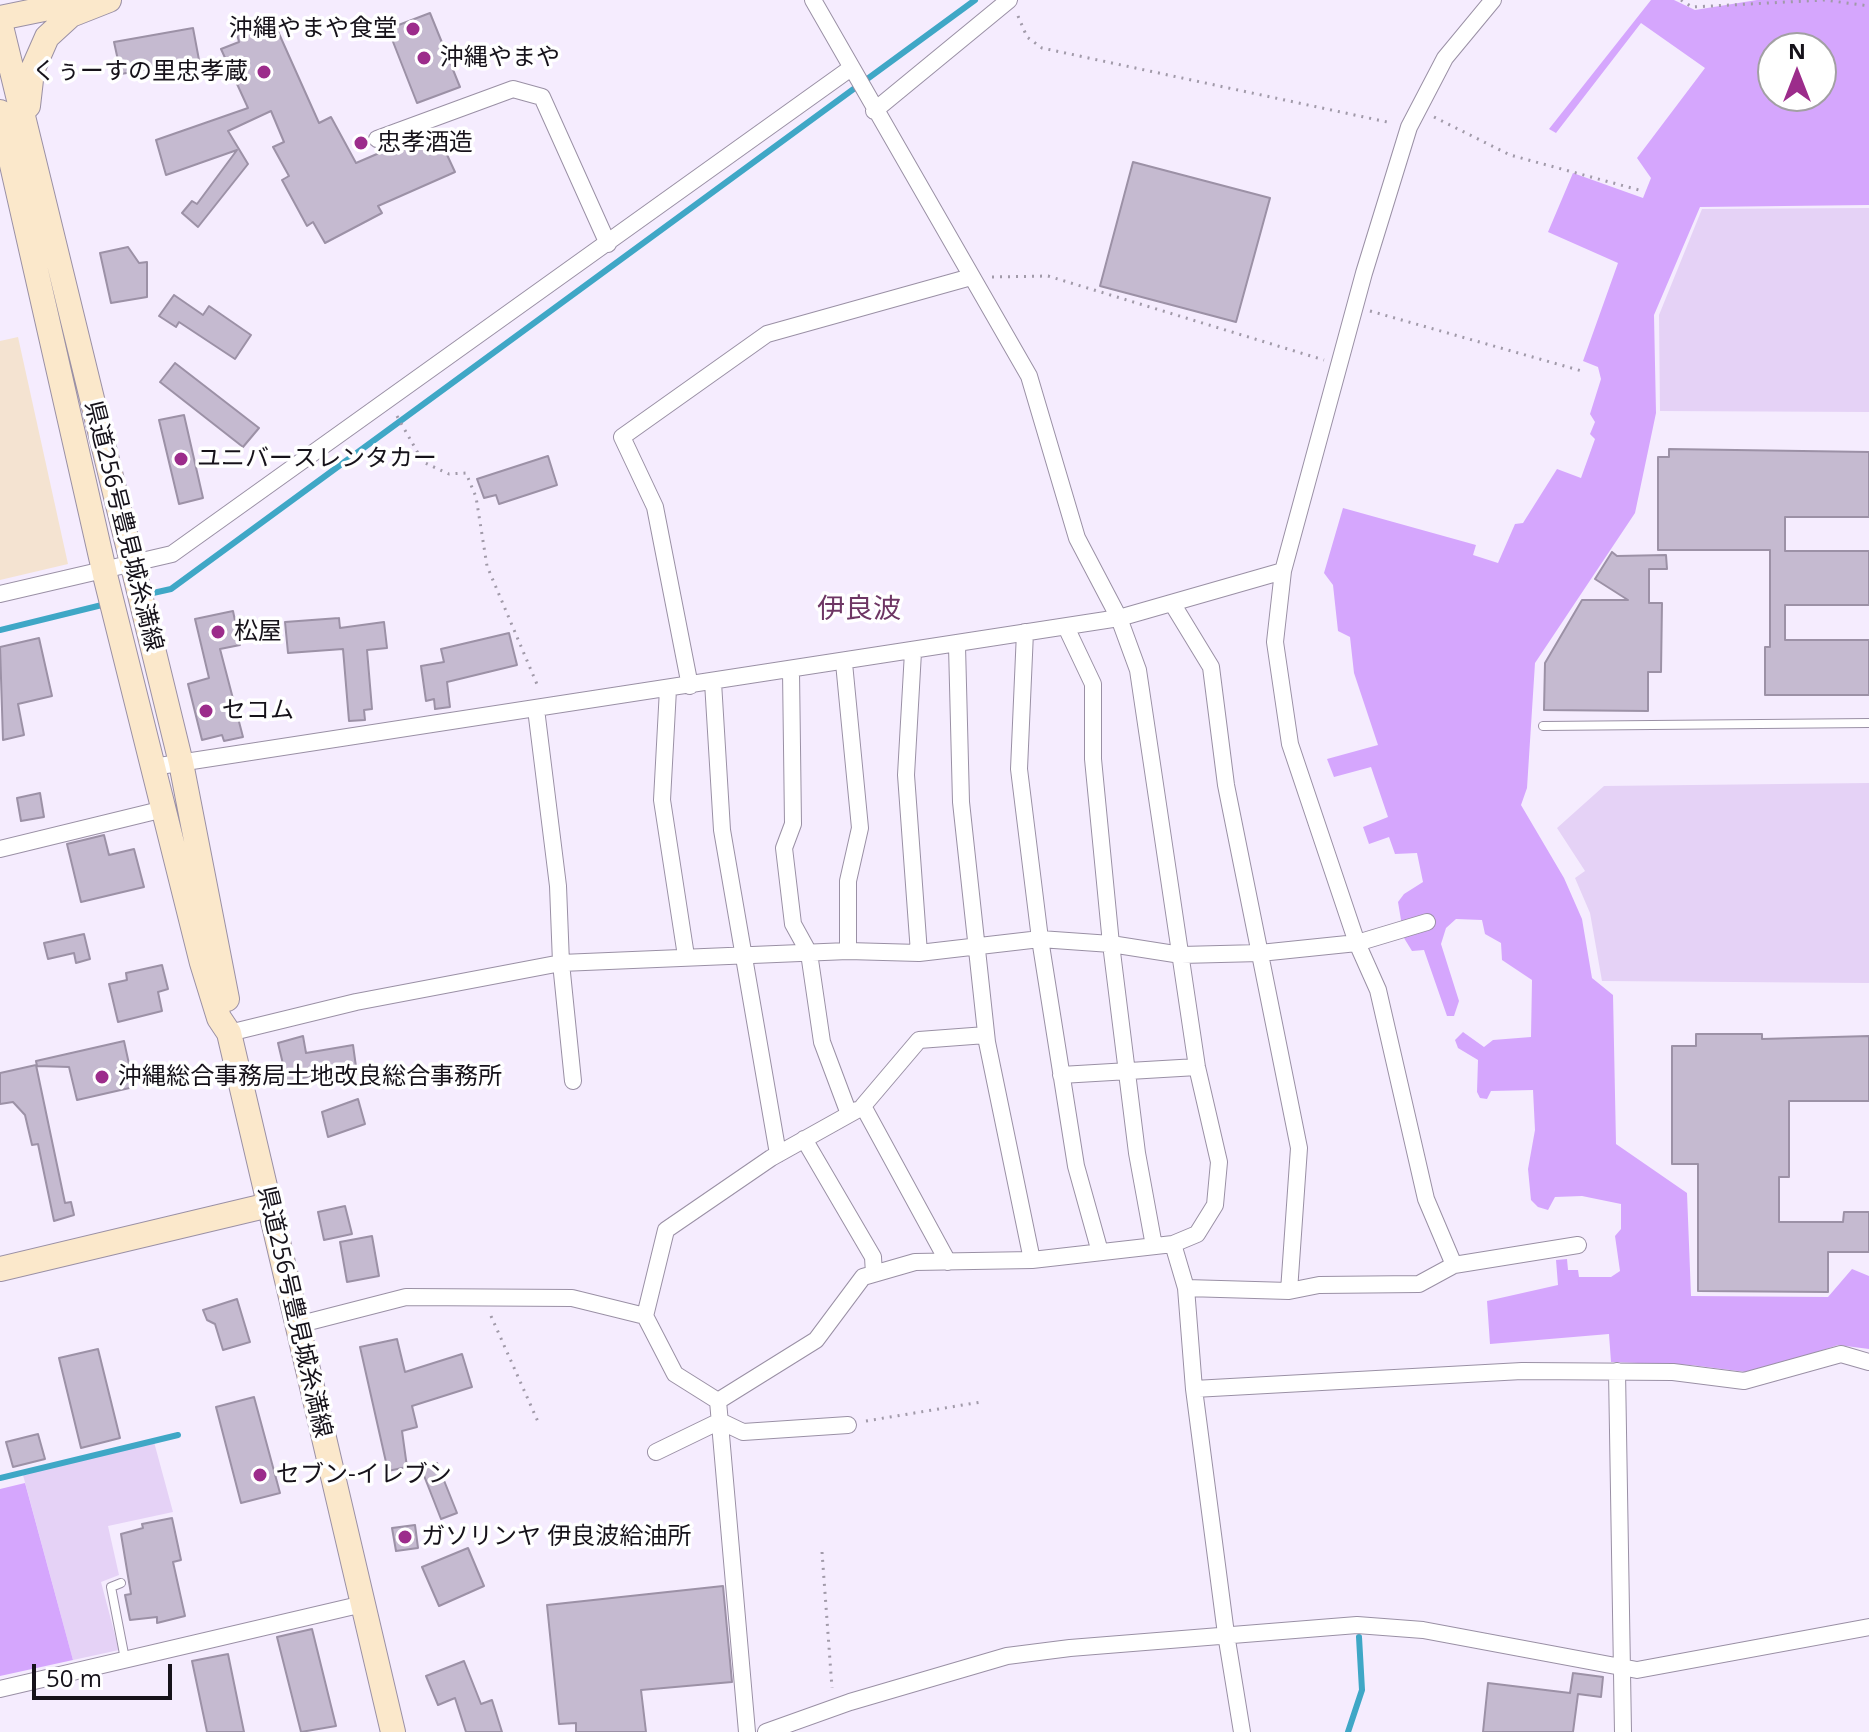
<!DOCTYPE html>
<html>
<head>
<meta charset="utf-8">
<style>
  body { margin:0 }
  #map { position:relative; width:1869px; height:1732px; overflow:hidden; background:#f5ecfe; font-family:"Open Sans",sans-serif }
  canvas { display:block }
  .north { position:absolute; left:1757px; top:32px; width:80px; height:80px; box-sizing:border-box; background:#fff; border:2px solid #a2a0a3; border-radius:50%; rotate:0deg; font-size:22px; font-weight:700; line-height:32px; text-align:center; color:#16121a }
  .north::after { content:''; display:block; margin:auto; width:28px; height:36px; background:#9c2c8b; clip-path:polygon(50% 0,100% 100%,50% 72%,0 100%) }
  .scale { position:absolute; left:32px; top:1664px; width:140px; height:36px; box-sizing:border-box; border:4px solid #16121a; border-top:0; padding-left:10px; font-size:24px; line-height:28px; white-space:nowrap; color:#16121a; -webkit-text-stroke:6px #fff; paint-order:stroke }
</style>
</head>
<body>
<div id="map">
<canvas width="1869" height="1732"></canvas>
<div class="north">N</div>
<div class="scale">50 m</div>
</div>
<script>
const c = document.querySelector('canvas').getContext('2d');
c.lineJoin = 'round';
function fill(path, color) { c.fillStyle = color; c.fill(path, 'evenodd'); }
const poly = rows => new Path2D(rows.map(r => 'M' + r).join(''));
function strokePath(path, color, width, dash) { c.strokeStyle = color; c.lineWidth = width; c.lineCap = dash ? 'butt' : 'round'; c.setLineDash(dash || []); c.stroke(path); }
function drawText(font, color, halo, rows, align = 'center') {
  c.font = font + ' "Open Sans","Noto Sans JP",sans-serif'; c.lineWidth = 7; c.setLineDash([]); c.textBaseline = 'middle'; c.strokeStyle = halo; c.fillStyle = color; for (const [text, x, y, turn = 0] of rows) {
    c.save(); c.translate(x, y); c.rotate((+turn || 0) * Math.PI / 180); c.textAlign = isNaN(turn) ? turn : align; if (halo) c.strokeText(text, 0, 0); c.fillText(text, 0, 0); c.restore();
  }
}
fill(poly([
  [18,337,68,564,0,580,0,341]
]), '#f4e3d1');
fill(poly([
  [1869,208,1869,412,1660,411,1659,315,1702,209],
  [1869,783,1869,983,1602,981,1590,913,1575,878,1585,871,1557,828,1604,786],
  [154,1442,173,1512,108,1526,119,1575,101,1582,119,1650,73,1660,23,1475]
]), '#e5d2f6');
fill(poly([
  [1651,0,1674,0,1695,10,1757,0,1869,0,1869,205,1700,207,1654,315,1656,413,1635,513,1535,663,1527,788,1521,805,1564,878,1582,919,1592,978,1613,995,1616,1144,1687,1193,1691,1296,1828,1297,1852,1269,1869,1276,1869,1349,1838,1345,1763,1370,1746,1372,1691,1365,1611,1362,1609,1334,1490,1344,1487,1301,1558,1285,1556,1260,1567,1259,1568,1270,1578,1270,1579,1277,1611,1277,1620,1271,1615,1236,1621,1229,1621,1204,1582,1196,1555,1197,1548,1210,1538,1207,1531,1200,1528,1169,1535,1130,1533,1090,1491,1091,1487,1099,1480,1098,1477,1092,1478,1060,1458,1048,1455,1040,1463,1032,1484,1047,1493,1040,1531,1037,1532,980,1502,960,1501,943,1485,934,1482,920,1456,919,1446,928,1441,944,1459,1001,1454,1016,1447,1016,1424,950,1412,951,1404,938,1398,902,1404,894,1423,882,1417,853,1395,854,1389,837,1369,844,1363,827,1388,817,1371,767,1334,777,1327,759,1378,745,1354,673,1350,637,1338,631,1333,585,1324,573,1343,508,1476,545,1473,555,1498,563,1515,524,1523,523,1557,469,1581,478,1595,439,1590,434,1595,422,1590,414,1601,379,1598,367,1583,361,1618,263,1548,232,1573,173,1643,198,1651,178,1637,158,1705,68,1641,23,1556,133,1549,129],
  [1773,48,1821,48,1821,96,1773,96],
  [25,1483,73,1660,0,1676,0,1489]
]), '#d5a6fd');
strokePath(poly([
  [144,595,171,589,975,0],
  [0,630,106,604],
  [0,1478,178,1435],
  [1348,1732,1362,1690,1359,1637]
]), '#3fa7c6', 6);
const building = poly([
  [430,13,460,87,417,103,388,29,430,13],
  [272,18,319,123,331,117,356,163,435,129,455,172,378,206,382,213,325,243,313,222,307,226,282,180,289,176,273,147,284,142,271,111,228,131,248,164,198,227,182,213,192,201,197,204,237,150,166,175,156,140,248,108,221,49,239,42,237,34,272,18],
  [193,28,199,60,121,74,114,42,193,28],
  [1133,162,1270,198,1236,322,1100,286,1133,162],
  [128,247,139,263,147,262,147,297,111,303,100,253,128,247],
  [174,295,203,315,209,306,251,335,235,359,179,322,176,327,159,316,174,295],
  [175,363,259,428,243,447,160,382,175,363],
  [184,415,203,498,179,504,159,420,184,415],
  [1669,449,1869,452,1869,517,1785,517,1785,551,1869,551,1869,605,1785,605,1785,640,1869,640,1869,695,1765,695,1765,647,1770,647,1770,550,1658,550,1658,457,1669,457,1669,449],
  [548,456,557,485,499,504,496,495,484,498,477,479,548,456],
  [1612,552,1617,556,1666,555,1667,569,1649,569,1649,603,1662,603,1661,672,1648,672,1648,711,1544,710,1545,663,1582,600,1628,600,1595,579,1612,552],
  [233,611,240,645,220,649,243,737,224,741,222,735,202,740,188,684,209,678,195,619,233,611],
  [339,618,340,628,384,622,387,648,367,650,372,709,364,710,365,720,349,721,343,649,288,653,285,622,339,618],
  [509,633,517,665,447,682,450,707,435,709,434,699,426,701,421,666,444,662,441,649,509,633],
  [39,638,52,696,18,704,24,735,3,740,0,647,39,638],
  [40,793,44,817,21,821,17,798,40,793],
  [104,835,109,855,134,849,144,887,81,902,67,844,104,835],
  [84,934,90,959,76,963,74,953,48,959,44,943,84,934],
  [162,965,168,989,158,992,162,1011,118,1022,109,984,127,980,126,973,162,965],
  [1696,1034,1762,1034,1762,1039,1869,1036,1869,1101,1789,1101,1789,1177,1779,1177,1779,1222,1843,1222,1844,1212,1869,1212,1869,1252,1828,1252,1828,1292,1698,1291,1698,1164,1672,1164,1672,1046,1696,1046,1696,1034],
  [303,1036,306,1053,353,1045,357,1074,324,1079,323,1074,287,1081,278,1043,303,1036],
  [124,1041,134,1087,77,1100,69,1067,37,1066,36,1061,124,1041],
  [36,1065,65,1203,71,1202,74,1215,54,1221,38,1144,32,1145,25,1115,13,1102,0,1104,0,1073,36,1065],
  [358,1099,365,1124,328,1137,322,1112,358,1099],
  [345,1206,352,1234,324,1240,318,1212,345,1206],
  [372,1236,379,1276,347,1282,340,1242,372,1236],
  [237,1299,250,1342,223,1350,215,1324,207,1320,203,1310,237,1299],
  [397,1339,405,1372,462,1354,472,1387,412,1406,417,1427,402,1431,407,1467,388,1471,360,1347,397,1339],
  [98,1349,120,1438,81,1448,59,1358,98,1349],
  [254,1397,280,1493,241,1503,216,1407,254,1397],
  [38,1434,45,1459,13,1467,6,1442,38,1434],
  [437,1463,457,1513,441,1519,421,1468,437,1463],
  [172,1518,181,1560,173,1562,185,1616,157,1623,157,1617,130,1620,125,1595,131,1594,121,1534,143,1528,142,1524,172,1518],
  [415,1525,418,1548,396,1551,392,1528,415,1525],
  [468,1548,484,1586,439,1606,422,1567,468,1548],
  [723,1586,732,1682,641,1690,646,1732,576,1732,576,1723,559,1724,547,1605,723,1586],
  [312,1629,336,1726,301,1732,277,1637,312,1629],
  [228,1654,244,1732,207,1732,192,1661,228,1654],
  [464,1661,481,1704,492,1700,502,1732,466,1732,455,1698,438,1705,426,1676,464,1661],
  [1573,1673,1603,1677,1601,1697,1578,1694,1573,1732,1483,1732,1488,1683,1570,1693,1573,1673]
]);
fill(building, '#c5bad0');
strokePath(building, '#9c91a6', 2);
const lane = poly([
  [1543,726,1869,723],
  [121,1583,111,1587,125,1659]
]);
const street = poly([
  [813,0,1029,376,1077,538,1119,618,1138,670,1197,1067,1219,1162,1215,1205,1197,1234,1173,1244],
  [874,111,1009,0],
  [377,139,513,89,542,97,608,244],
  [0,594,172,554,851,68],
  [1172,603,1211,667,1226,785,1299,1148,1289,1291],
  [1066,627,1093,684,1093,759,1111,944,1137,1153,1154,1246],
  [1025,632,1019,769,1040,939,1076,1166,1100,1252],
  [957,646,961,802,987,1042,1032,1260],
  [913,652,906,775,919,953],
  [844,663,860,828,848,881,848,951],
  [791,671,793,824,784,848,793,924,809,953,822,1042,849,1114],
  [713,682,722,830,778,1154],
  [690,686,655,507,622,437,767,334,971,277],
  [668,689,662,800,686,956],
  [536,709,558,886,561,963,573,1081],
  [153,767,1119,618,1283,571],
  [0,849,164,809],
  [229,1033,356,1002,561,963,848,951,919,953,1040,939,1111,944,1181,955,1260,953,1357,943,1427,922],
  [1061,1075,1197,1067],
  [804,1139,873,1257,874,1274],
  [948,1262,863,1106,919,1040,986,1035],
  [1454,1265,1578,1245],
  [1186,1288,1289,1291,1319,1285,1419,1284,1454,1265,1426,1199,1378,990,1357,943,1290,744,1275,642,1283,571,1364,273,1409,127,1445,58,1493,0],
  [645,1316,666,1230,771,1158,857,1110],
  [297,1325,406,1297,572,1298,645,1316,675,1374,718,1401],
  [1617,1371,1623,1732],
  [1194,1389,1522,1371,1673,1372,1744,1381,1841,1354,1869,1362],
  [718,1401,816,1340,863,1277,915,1262,1032,1260,1173,1244,1186,1288,1194,1389,1226,1634,1242,1732],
  [718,1401,747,1732],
  [656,1452,720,1421,743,1432,848,1425],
  [0,1689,363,1604],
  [766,1732,850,1702,1007,1656,1070,1648,1357,1625,1423,1630,1637,1670,1869,1627]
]);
const secondary = poly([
  [0,18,83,1],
  [0,22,181,763,227,999],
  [28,106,32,71,47,37,71,15,109,0],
  [0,112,106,579,202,963,219,1018,229,1033,393,1732],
  [0,1269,269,1205]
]);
strokePath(lane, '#9a90a5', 10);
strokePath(street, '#9a90a5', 18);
strokePath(secondary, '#9a90a5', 26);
strokePath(poly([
  [1681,0,1692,7,1825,0,1869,6],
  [1018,16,1027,37,1042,48,1392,123],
  [1434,117,1510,155,1639,190],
  [992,277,1048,276,1324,360],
  [1370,311,1582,371],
  [397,416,423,462,449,474,466,473,476,497,487,566,539,689],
  [491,1316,539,1424],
  [866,1421,981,1402],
  [822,1552,832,1688]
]), '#a19aa9', 3, [2, 6]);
strokePath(lane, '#fff', 8);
strokePath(street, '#fff', 16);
strokePath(secondary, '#fbe8cb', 24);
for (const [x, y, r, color] of [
  [413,29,8,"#9c2c8b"],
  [424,58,8,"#9c2c8b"],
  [264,72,8,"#9c2c8b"],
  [361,143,8,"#9c2c8b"],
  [181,459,8,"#9c2c8b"],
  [218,632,8,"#9c2c8b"],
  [206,711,8,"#9c2c8b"],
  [102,1077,8,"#9c2c8b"],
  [260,1475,8,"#9c2c8b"],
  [405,1537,8,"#9c2c8b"]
]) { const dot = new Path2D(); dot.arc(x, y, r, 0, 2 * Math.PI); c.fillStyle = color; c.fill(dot); strokePath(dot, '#fff', 3); }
drawText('24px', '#16121a', '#fff', [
  ["沖縄やまや食堂",397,29,"right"],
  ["沖縄やまや",440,58],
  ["くぅーすの里忠孝蔵",248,72,"right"],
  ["忠孝酒造",377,143],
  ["ユニバースレンタカー",197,459],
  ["松屋",234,632],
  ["セコム",222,711],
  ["沖縄総合事務局土地改良総合事務所",118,1077],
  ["セブン-イレブン",276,1475],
  ["ガソリンヤ 伊良波給油所",421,1537]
], 'left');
drawText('24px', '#16121a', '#fff', [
  ["県道256号豊見城糸満線",123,526,76],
  ["県道256号豊見城糸満線",294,1312,77]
]);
drawText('28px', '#6e3664', '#fff', [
  ["伊良波",859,610]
]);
</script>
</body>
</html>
